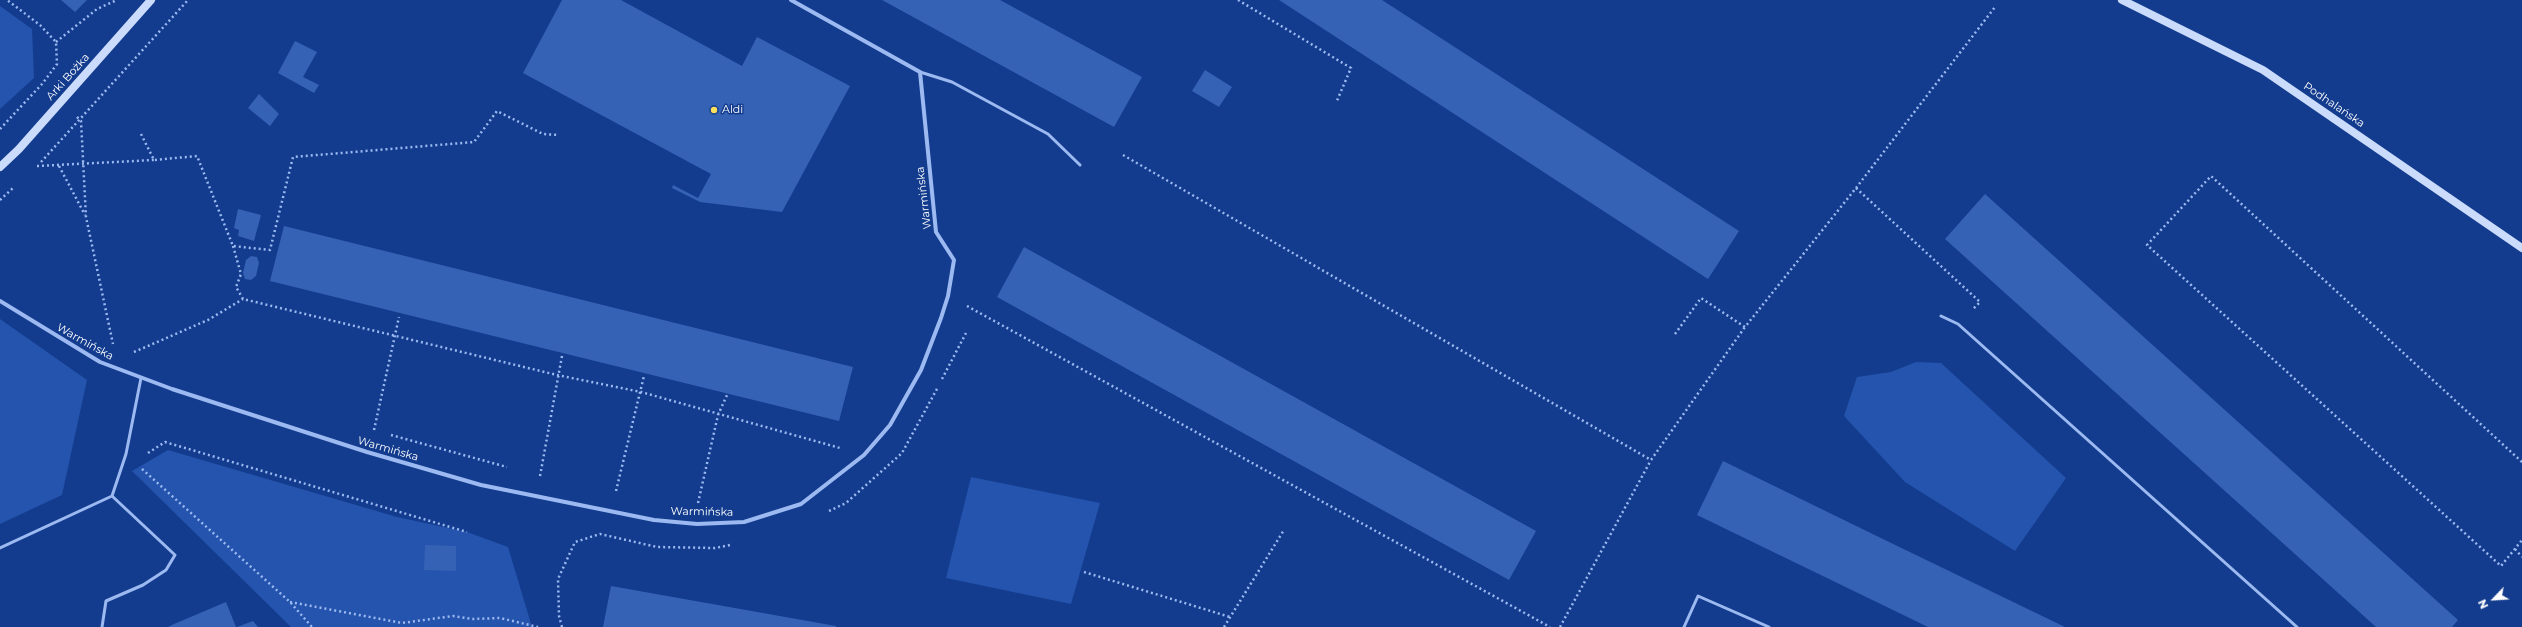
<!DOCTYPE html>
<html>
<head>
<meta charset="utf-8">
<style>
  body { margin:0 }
  #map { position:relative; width:2522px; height:627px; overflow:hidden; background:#133c8e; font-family:Montserrat,sans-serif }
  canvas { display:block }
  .north { position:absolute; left:2474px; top:579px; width:40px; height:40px; -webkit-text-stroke:3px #133c8e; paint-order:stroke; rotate:245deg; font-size:11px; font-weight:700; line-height:16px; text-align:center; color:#fff }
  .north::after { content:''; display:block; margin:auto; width:14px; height:18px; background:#fff; clip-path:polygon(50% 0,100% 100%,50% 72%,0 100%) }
</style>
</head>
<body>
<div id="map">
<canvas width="2522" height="627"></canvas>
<div class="north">N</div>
</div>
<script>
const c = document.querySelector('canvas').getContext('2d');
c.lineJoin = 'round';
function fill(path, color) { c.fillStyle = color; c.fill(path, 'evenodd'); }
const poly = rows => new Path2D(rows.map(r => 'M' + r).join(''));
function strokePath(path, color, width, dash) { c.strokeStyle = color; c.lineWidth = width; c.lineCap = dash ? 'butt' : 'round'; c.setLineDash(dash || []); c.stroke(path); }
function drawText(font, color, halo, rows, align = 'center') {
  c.font = font + ' Montserrat,sans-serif'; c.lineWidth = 3; c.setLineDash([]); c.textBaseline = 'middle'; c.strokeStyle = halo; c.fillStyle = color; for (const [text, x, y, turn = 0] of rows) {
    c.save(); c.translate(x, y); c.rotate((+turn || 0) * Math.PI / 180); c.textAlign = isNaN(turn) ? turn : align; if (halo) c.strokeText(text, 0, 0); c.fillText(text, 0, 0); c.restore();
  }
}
fill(poly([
  [0,6,32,29,34,78,0,109],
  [0,319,87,380,62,495,0,524],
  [1916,362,1941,363,2066,478,2015,551,1905,482,1844,416,1857,377,1891,372],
  [168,450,397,517,467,532,508,547,532,627,291,627,132,471],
  [971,477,1100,503,1071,604,946,578]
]), '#2454ad');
fill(poly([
  [61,0,87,0,75,12],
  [562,0,621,0,742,66,757,37,850,86,782,212,700,202,672,188,673,185,698,198,711,174,523,73],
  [882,0,1000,0,1142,77,1114,127],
  [1279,0,1382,0,1739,231,1708,279],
  [295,41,317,52,303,77,319,85,314,93,278,73],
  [1205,70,1232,87,1219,107,1192,91],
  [259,94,279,114,270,126,248,108],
  [1985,194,2458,620,2452,627,2376,627,1945,239],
  [238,209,261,215,254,241,238,236,239,230,234,228],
  [284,226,853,367,839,421,270,281],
  [1024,247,1536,531,1509,580,997,297],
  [251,256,257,257,259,263,256,276,251,280,245,279,243,273,246,260],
  [1723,461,1887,541,2065,627,1928,627,1697,515],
  [425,545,456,546,456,571,424,570],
  [611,586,836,626,836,627,603,627],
  [226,602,236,627,168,627,174,624],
  [253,621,258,627,237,627]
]), '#3662b5');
strokePath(poly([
  [1238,0,1351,68,1336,103],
  [56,42,97,9,117,0],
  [77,117,81,121,86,217,113,344],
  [0,129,42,84,57,64,56,42,40,25,7,0],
  [141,134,154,160,197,156,233,246,270,250,293,157,474,142,497,111,543,134,559,135],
  [1123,155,1651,460,1745,327],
  [41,162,188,0],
  [37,166,154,160],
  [59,166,85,215],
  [1856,188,1980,302,1973,309],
  [0,200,13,188],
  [233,246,241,274,236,287,243,299,557,375,641,392,840,448],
  [967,306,1550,627],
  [1675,334,1701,298,1745,327,1856,188,1995,7],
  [134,352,208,320,243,299],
  [942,379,966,333],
  [374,430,399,317],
  [391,435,507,467],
  [148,453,165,442,467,532],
  [2522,462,2211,176,2147,245,2501,566,2522,540],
  [142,469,290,602,312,627],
  [540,476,562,356],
  [616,491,644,376],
  [698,503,718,415,727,395],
  [829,511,846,503,902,453,938,387],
  [2515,549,2522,557],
  [1084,572,1230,617],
  [290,602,402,623,453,616,472,619,500,618,538,627],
  [562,627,559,616,558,579,575,542,600,534,657,547,715,548,730,545],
  [1224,627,1284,530],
  [1560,627,1651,460]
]), '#9cbaf1', 2.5, [2, 3]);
strokePath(poly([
  [920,72,952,82,1048,134,1080,165],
  [1941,316,1958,324,2297,627],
  [0,548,112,496,126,454,141,378],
  [102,627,106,601,143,585,166,570,175,555,112,496],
  [1684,627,1698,596,1769,627]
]), '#9cbaf1', 3);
strokePath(poly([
  [0,301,100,362,172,389,367,452,481,485,654,520,697,524,744,522,801,504,864,455,890,425,921,370,941,318,948,296,954,260,936,232,920,72,791,0]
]), '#9cbaf1', 4);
strokePath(poly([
  [2122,0,2263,70,2522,248],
  [0,167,19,149,151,0]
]), '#cadbfc', 8);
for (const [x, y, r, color] of [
  [714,110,4,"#ffe05c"]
]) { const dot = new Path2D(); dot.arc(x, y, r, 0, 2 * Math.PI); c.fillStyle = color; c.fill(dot); strokePath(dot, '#133c8e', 1.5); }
drawText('11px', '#fff', '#133c8e', [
  ["Arki Bożka",68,77,-48],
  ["Podhalańska",2334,105,34],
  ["Warmińska",924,198,-97],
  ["Warmińska",85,342,29],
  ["Warmińska",388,449,16],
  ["Warmińska",702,512,1]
]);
drawText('11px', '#fff', '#133c8e', [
  ["Aldi",722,110]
], 'left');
</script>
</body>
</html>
